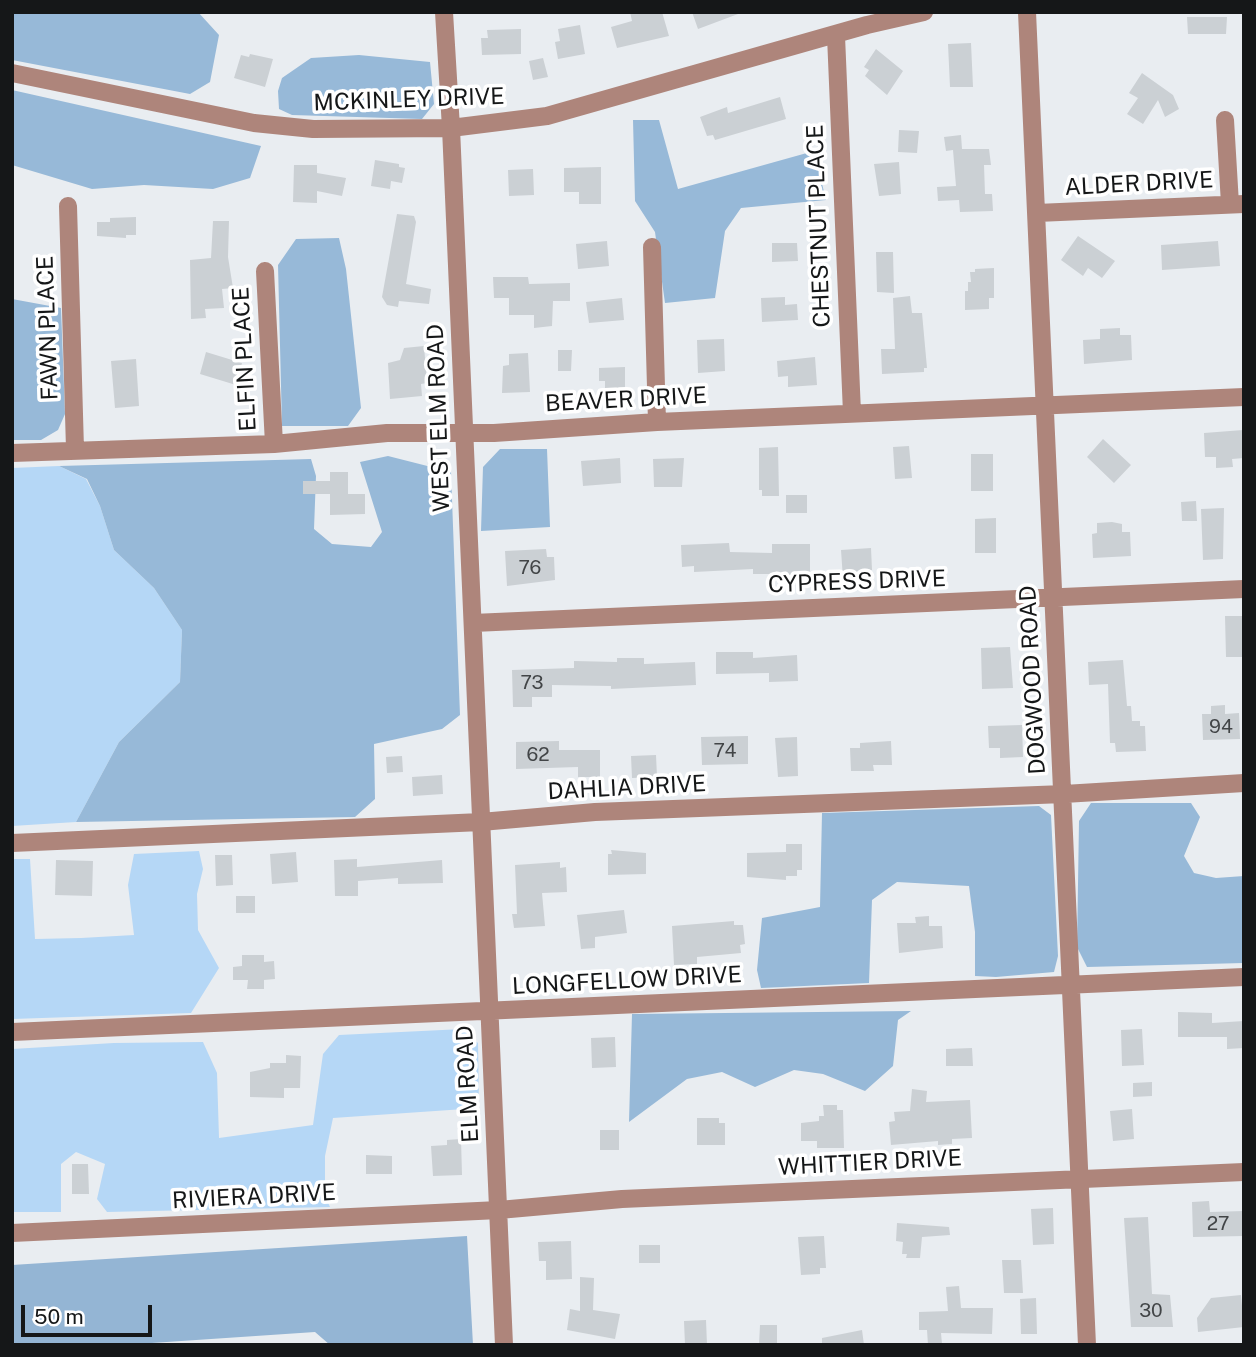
<!DOCTYPE html>
<html>
<head>
<meta charset="utf-8">
<style>
  body { margin:0 }
  #map { position:relative; width:1256px; height:1357px; overflow:hidden; background:#e9edf1; font-family:"Public Sans",sans-serif }
  canvas { display:block }
  .frame { position:absolute; inset:0; border:14px solid #151718; pointer-events:none }
  .scale { position:absolute; left:21px; top:1305px; width:131px; height:32px; box-sizing:border-box; border:4px solid #151718; border-top:0; padding-left:9px; font-size:21px; line-height:24px; white-space:nowrap; color:#151718; -webkit-text-stroke:5px #fff; paint-order:stroke }
</style>
</head>
<body>
<div id="map">
<canvas width="1256" height="1357"></canvas>
<div class="frame"></div>
<div class="scale">50 m</div>
</div>
<script>
const c = document.querySelector('canvas').getContext('2d');
c.lineJoin = 'round';
function fill(path, color) { c.fillStyle = color; c.fill(path, 'evenodd'); }
const poly = rows => new Path2D(rows.map(r => 'M' + r).join(''));
function strokePath(path, color, width, dash) { c.strokeStyle = color; c.lineWidth = width; c.lineCap = dash ? 'butt' : 'round'; c.setLineDash(dash || []); c.stroke(path); }
function drawText(font, color, halo, rows, align = 'center') {
  c.font = font + ' "Public Sans",sans-serif'; c.lineWidth = 7; c.setLineDash([]); c.textBaseline = 'middle'; c.strokeStyle = halo; c.fillStyle = color; for (const [text, x, y, turn = 0] of rows) {
    c.save(); c.translate(x, y); c.rotate((+turn || 0) * Math.PI / 180); c.textAlign = isNaN(turn) ? turn : align; if (halo) c.strokeText(text, 0, 0); c.fillText(text, 0, 0); c.restore();
  }
}
fill(poly([
  [59,466,86,479,100,506,114,550,154,588,182,630,180,682,119,742,76,822,12,826,12,468],
  [199,851,203,869,197,894,198,930,219,968,191,1013,12,1019,12,859,30,859,35,939,81,938,134,935,128,885,134,854],
  [463,1029,478,1043,479,1108,333,1118,325,1156,325,1196,330,1207,107,1212,97,1199,105,1164,76,1152,61,1164,61,1212,12,1212,12,1049,114,1043,203,1042,217,1073,219,1138,313,1125,323,1054,339,1035]
]), '#b5d7f6');
fill(poly([
  [12,12,198,12,219,35,210,82,190,94,12,60],
  [359,55,430,62,434,104,422,119,292,115,279,109,278,91,282,78,311,58],
  [12,90,261,146,250,178,213,189,144,185,92,189,12,165],
  [633,120,659,120,678,189,814,151,826,200,741,208,725,231,715,298,665,303,655,232,635,201],
  [339,238,346,269,361,408,348,426,282,426,278,265,296,239],
  [12,299,61,308,65,414,58,430,41,440,12,440],
  [500,449,547,449,550,527,481,531,483,467],
  [388,456,451,472,460,715,442,729,374,744,375,799,355,817,76,822,119,742,180,682,182,630,154,588,114,550,100,506,87,479,59,466,311,459,316,476,314,529,332,544,371,547,382,532,360,462],
  [1091,803,1191,803,1200,817,1184,856,1194,873,1216,878,1244,876,1244,963,1087,967,1077,947,1079,821],
  [1039,806,1051,815,1058,956,1054,972,996,977,975,976,975,932,969,886,897,882,872,900,869,983,761,988,757,970,762,918,820,907,822,813],
  [911,1011,898,1020,893,1066,865,1091,823,1074,794,1070,755,1087,722,1072,687,1079,629,1122,632,1014]
]), '#97b9d8');
fill(poly([
  [467,1236,473,1345,330,1345,315,1332,122,1345,12,1345,12,1265]
]), '#94b5d4');
fill(poly([
  [630,12,662,12,669,36,617,48,611,27,632,21],
  [692,12,738,12,738,14,698,29],
  [1187,17,1227,17,1226,34,1188,34],
  [580,25,585,54,558,59,555,42,560,41,558,29],
  [521,29,521,54,482,55,481,38,488,38,487,30],
  [971,43,973,87,950,87,948,44],
  [876,49,903,71,887,95,865,76,869,70,864,67],
  [250,54,273,59,265,87,234,78,241,55,249,57],
  [543,58,548,77,533,80,529,61],
  [1142,73,1173,95,1179,109,1165,117,1158,100,1143,124,1127,114,1138,98,1129,93],
  [780,97,786,119,715,140,713,135,707,136,700,117,727,107,728,113],
  [899,130,919,131,917,153,898,152],
  [961,135,962,149,989,149,991,165,984,165,985,194,992,194,993,211,960,212,959,200,938,201,937,187,956,186,953,150,946,151,944,137],
  [375,160,399,164,399,167,405,168,402,183,391,181,390,189,371,186],
  [899,162,901,194,879,196,874,164],
  [294,165,317,165,317,173,346,178,342,196,317,191,317,203,293,202],
  [601,167,601,204,579,204,579,192,564,192,564,168],
  [533,169,534,195,509,196,508,170],
  [397,214,414,216,416,222,406,284,431,289,429,304,399,301,398,307,387,305,382,297],
  [136,217,136,235,126,235,126,238,97,236,97,222,110,222,110,218],
  [213,221,229,221,228,257,233,288,222,289,224,308,205,309,206,318,191,319,190,260,211,258],
  [1078,236,1115,261,1102,278,1088,268,1083,276,1061,260],
  [607,241,609,266,578,269,576,244],
  [1218,241,1220,266,1162,270,1161,245],
  [772,243,797,243,798,261,772,262],
  [876,252,893,252,894,293,877,292],
  [994,268,994,298,989,298,989,309,965,310,965,291,968,291,968,282,971,282,970,272,975,272,975,269],
  [493,277,528,277,529,284,570,283,570,301,553,301,552,326,534,328,534,315,509,315,509,298,494,298],
  [910,296,912,313,922,313,927,368,924,368,924,372,882,374,881,349,895,349,893,298],
  [785,297,785,305,797,304,798,320,762,322,761,298],
  [622,298,624,320,589,323,586,302],
  [1120,328,1120,335,1131,335,1132,360,1084,364,1083,340,1100,339,1100,329],
  [724,339,725,371,698,373,697,340],
  [424,346,427,383,421,384,422,396,390,399,388,363,400,360,404,348],
  [558,350,572,350,571,371,558,371],
  [206,352,242,363,236,385,200,374],
  [528,353,530,392,502,393,503,366,509,365,509,354],
  [815,357,817,385,788,387,788,376,778,377,777,361],
  [136,359,139,406,115,408,111,361],
  [625,367,625,396,605,395,605,381,599,381,599,368],
  [1243,430,1244,458,1232,459,1233,467,1216,468,1216,457,1205,457,1204,433],
  [1103,439,1131,465,1114,483,1087,457],
  [909,446,912,478,895,479,893,447],
  [778,447,779,496,762,496,762,490,759,490,759,448],
  [971,454,993,454,993,491,971,491],
  [620,458,621,483,583,486,581,461],
  [684,458,682,487,654,487,653,459],
  [330,472,348,472,348,494,365,494,365,514,330,515,330,494,303,494,303,481,330,481],
  [786,495,807,495,807,513,786,513],
  [1196,501,1197,521,1182,521,1181,502],
  [1224,508,1223,559,1203,560,1201,509],
  [996,518,996,553,975,553,975,519],
  [1112,522,1122,524,1122,532,1130,532,1131,556,1093,558,1092,534,1097,533,1097,523],
  [729,543,730,552,772,553,772,544,810,544,810,573,802,573,802,584,785,584,783,574,753,574,753,569,694,572,694,566,682,567,681,545],
  [871,548,872,570,860,571,860,578,843,579,841,550],
  [546,549,547,557,554,557,555,580,507,586,505,551],
  [1225,616,1242,616,1244,657,1226,657],
  [1010,647,1013,688,982,689,981,648],
  [716,652,753,652,753,658,797,655,798,681,769,682,769,673,716,674],
  [617,658,644,658,644,664,695,662,696,685,611,689,611,686,552,685,552,697,532,697,532,707,513,707,512,670,574,668,574,661,617,662],
  [1123,660,1127,706,1131,706,1132,721,1140,721,1140,726,1145,726,1146,751,1116,752,1115,743,1110,743,1108,684,1089,685,1088,662],
  [1225,705,1225,714,1239,713,1240,739,1203,740,1202,714,1211,714,1211,706],
  [1022,725,1023,757,1000,758,1000,748,989,748,988,726],
  [748,736,748,764,702,765,701,737],
  [797,737,798,776,778,777,775,738],
  [559,741,559,750,600,750,600,777,578,777,578,767,516,769,516,742],
  [891,741,892,765,873,765,874,771,851,771,850,748,860,748,860,743],
  [656,755,657,777,632,778,631,756],
  [402,756,403,772,387,773,386,757],
  [442,775,443,794,413,796,412,777],
  [786,844,802,844,802,870,797,870,797,876,786,876,786,880,747,877,747,853,786,852],
  [611,850,646,853,646,874,608,875,608,854,612,854],
  [296,852,298,882,272,884,270,854],
  [215,855,232,855,233,885,216,886],
  [357,859,357,867,442,860,443,883,398,884,398,878,358,881,358,896,335,896,334,860],
  [56,860,93,861,92,896,55,895],
  [560,862,560,868,566,867,567,892,542,893,545,926,514,928,512,914,517,914,515,865],
  [236,896,255,896,255,913,236,913],
  [624,910,627,933,595,937,595,948,581,949,577,915],
  [929,916,929,926,942,926,943,948,899,953,897,923,916,923,915,917],
  [734,921,734,925,743,925,745,944,740,945,741,953,697,957,697,964,674,965,672,926],
  [242,955,264,955,264,962,274,961,275,979,264,980,264,989,247,989,248,980,233,980,233,967,242,966],
  [1178,1012,1212,1013,1212,1023,1244,1021,1244,1048,1227,1049,1227,1037,1178,1037],
  [1142,1029,1144,1065,1122,1066,1121,1030],
  [615,1037,616,1067,592,1068,591,1038],
  [972,1048,973,1066,946,1066,946,1049],
  [286,1055,301,1056,300,1088,284,1088,284,1098,250,1097,250,1072,270,1068,270,1063,286,1063],
  [1152,1082,1152,1096,1133,1097,1133,1083],
  [912,1089,927,1091,926,1102,970,1100,972,1138,952,1139,952,1144,938,1145,938,1141,891,1145,889,1122,895,1121,894,1112,910,1111],
  [823,1105,837,1105,837,1110,843,1110,844,1148,817,1148,817,1141,801,1141,801,1123,819,1121,819,1116,824,1116],
  [1132,1109,1134,1139,1113,1141,1110,1111],
  [697,1118,719,1118,719,1123,725,1123,725,1145,697,1145],
  [600,1130,619,1130,619,1150,600,1150],
  [461,1139,462,1175,433,1176,431,1146,447,1145,447,1140],
  [366,1155,392,1156,392,1174,366,1174],
  [72,1164,88,1164,89,1194,72,1194],
  [1209,1201,1210,1212,1244,1211,1244,1236,1193,1237,1192,1202],
  [1053,1208,1054,1244,1033,1245,1031,1209],
  [1148,1217,1152,1294,1170,1295,1173,1327,1131,1327,1124,1218],
  [897,1223,949,1227,950,1235,922,1237,920,1258,906,1258,907,1254,902,1254,903,1242,896,1241],
  [824,1236,826,1268,820,1268,820,1274,801,1275,798,1237],
  [571,1241,572,1279,546,1280,546,1261,539,1261,538,1242],
  [639,1245,660,1245,660,1263,639,1263],
  [1002,1260,1021,1260,1023,1293,1004,1293],
  [580,1277,594,1278,593,1310,620,1314,615,1339,567,1330,570,1309,580,1311],
  [959,1286,961,1308,993,1308,992,1334,941,1333,942,1344,928,1345,927,1330,919,1330,919,1312,948,1311,946,1287],
  [1241,1295,1244,1327,1198,1332,1197,1318,1211,1298],
  [1036,1298,1037,1334,1021,1334,1020,1299],
  [706,1320,707,1345,685,1345,684,1321],
  [760,1325,777,1325,777,1345,759,1345],
  [862,1330,864,1345,822,1345,822,1338]
]), '#cbd0d4');
strokePath(poly([
  [444,12,451,128,504,1345],
  [1027,12,1087,1345],
  [836,36,852,413],
  [12,73,254,123,313,129,451,128,547,116,867,25,924,12],
  [1225,120,1230,204],
  [68,206,75,449],
  [1037,213,1244,204],
  [652,247,657,422],
  [265,271,274,444],
  [12,453,274,444,387,433,494,433,657,422,1244,397],
  [473,623,1244,589],
  [12,843,481,822,595,812,1064,794,1244,783],
  [12,1032,1244,977],
  [12,1233,499,1210,622,1199,1244,1172]
]), '#ae857b', 18);
drawText('19px', '#424547', null, [
  ["76",530,568],
  ["73",532,683],
  ["94",1221,727],
  ["74",725,751],
  ["62",538,755],
  ["27",1218,1224],
  ["30",1151,1311]
]);
drawText('23px', '#151718', '#fff', [
  ["MCKINLEY DRIVE",409,100,-2],
  ["ALDER DRIVE",1139,184,-3],
  ["CHESTNUT PLACE",819,226,-92],
  ["FAWN PLACE",48,328,-92],
  ["ELFIN PLACE",245,359,-93],
  ["BEAVER DRIVE",626,400,-3],
  ["WEST ELM ROAD",439,418,-92],
  ["CYPRESS DRIVE",857,582,-2],
  ["DOGWOOD ROAD",1033,680,-93],
  ["DAHLIA DRIVE",627,788,-3],
  ["LONGFELLOW DRIVE",627,981,-3],
  ["ELM ROAD",468,1084,-93],
  ["WHITTIER DRIVE",870,1163,-3],
  ["RIVIERA DRIVE",254,1197,-3]
]);
</script>
</body>
</html>
